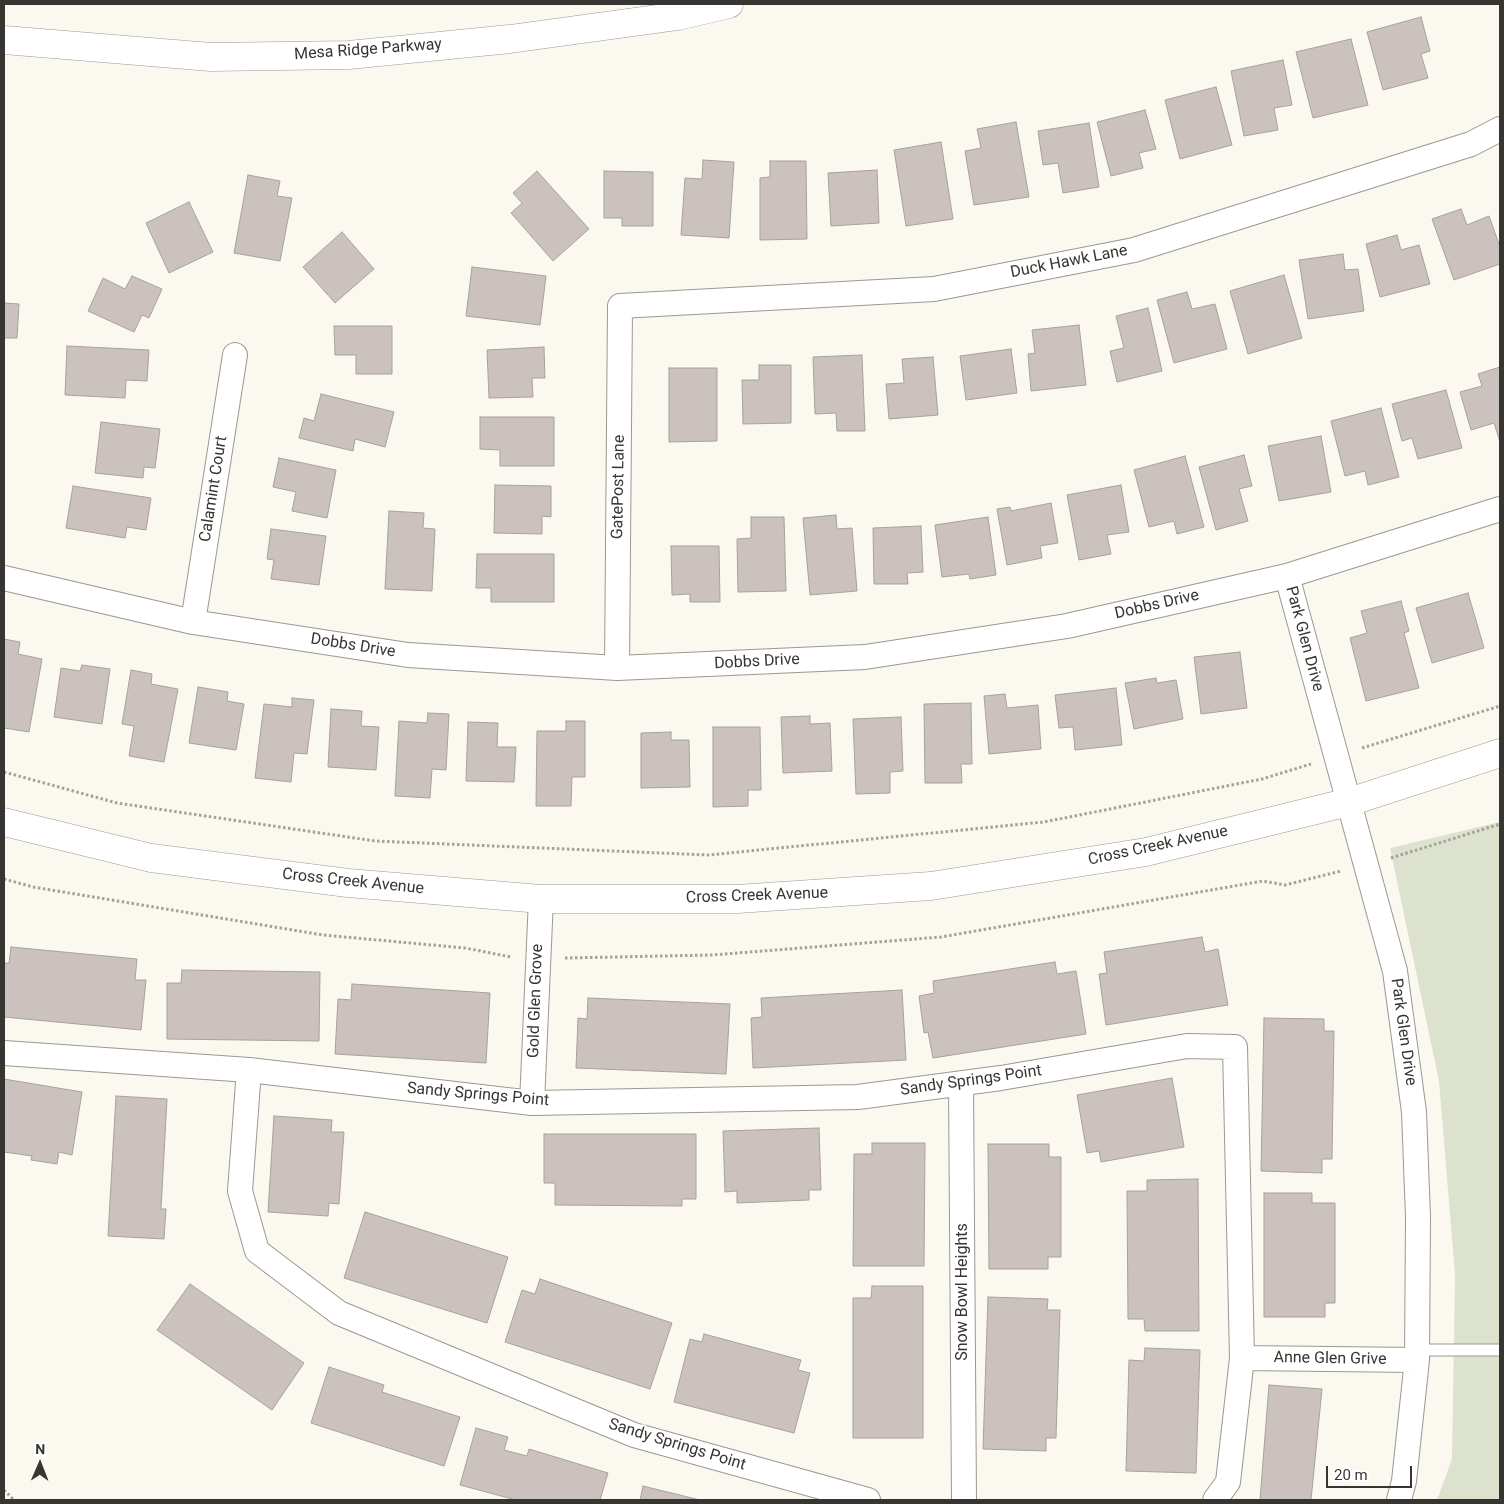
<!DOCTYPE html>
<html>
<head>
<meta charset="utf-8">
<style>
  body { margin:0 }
  #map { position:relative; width:1504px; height:1504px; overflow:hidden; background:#fbf8f0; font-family:Roboto,sans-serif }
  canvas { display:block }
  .frame { position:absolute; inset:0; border:5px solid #363532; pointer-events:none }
  .north { position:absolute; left:15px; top:1439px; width:50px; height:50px; -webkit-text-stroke:4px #fff; paint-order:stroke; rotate:1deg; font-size:14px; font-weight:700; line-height:20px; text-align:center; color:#363532 }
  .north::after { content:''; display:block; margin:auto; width:18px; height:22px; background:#363532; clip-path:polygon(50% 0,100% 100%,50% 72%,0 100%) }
  .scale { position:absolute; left:1326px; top:1466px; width:86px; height:22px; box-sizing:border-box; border:2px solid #363532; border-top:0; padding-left:6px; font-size:15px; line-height:18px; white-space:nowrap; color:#363532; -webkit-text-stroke:4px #fff; paint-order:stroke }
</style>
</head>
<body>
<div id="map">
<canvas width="1504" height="1504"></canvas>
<div class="frame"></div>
<div class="north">N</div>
<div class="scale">20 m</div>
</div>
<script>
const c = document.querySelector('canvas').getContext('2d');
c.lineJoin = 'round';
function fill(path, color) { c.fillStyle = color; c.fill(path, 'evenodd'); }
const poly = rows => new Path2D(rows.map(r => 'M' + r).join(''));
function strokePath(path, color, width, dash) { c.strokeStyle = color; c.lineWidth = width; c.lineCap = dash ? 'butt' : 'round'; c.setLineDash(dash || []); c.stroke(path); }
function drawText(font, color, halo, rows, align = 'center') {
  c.font = font + ' Roboto,sans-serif'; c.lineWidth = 4; c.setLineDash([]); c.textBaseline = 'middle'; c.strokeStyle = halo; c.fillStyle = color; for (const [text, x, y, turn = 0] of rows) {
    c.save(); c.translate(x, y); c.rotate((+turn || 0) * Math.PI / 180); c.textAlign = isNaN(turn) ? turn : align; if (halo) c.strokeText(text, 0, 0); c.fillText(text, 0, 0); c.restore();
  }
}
fill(poly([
  [1500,822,1500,1500,1437,1500,1452,1459,1455,1275,1439,1081,1390,848]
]), '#dce2ce');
const building = poly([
  [1421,17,1430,51,1421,54,1428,78,1383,90,1367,32,1421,17],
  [1351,39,1368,105,1313,118,1296,52,1351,39],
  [1283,60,1292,105,1274,108,1278,130,1244,136,1231,71,1283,60],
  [1216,87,1232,145,1180,159,1165,100,1216,87],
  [1145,110,1156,149,1139,153,1143,168,1111,176,1097,122,1145,110],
  [1016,122,1029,197,974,205,965,151,981,148,977,129,1016,122],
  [1089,123,1099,187,1063,193,1058,163,1043,165,1038,131,1089,123],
  [941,142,953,219,906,226,894,150,941,142],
  [703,160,734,162,729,238,681,235,685,178,702,179,703,160],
  [770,161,806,161,807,239,760,240,760,178,770,177,770,161],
  [877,170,879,223,831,226,828,173,877,170],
  [537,171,589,229,553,261,511,213,522,203,513,193,537,171],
  [604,171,653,172,653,226,622,226,622,218,604,218,604,171],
  [248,175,280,181,277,196,292,198,280,261,234,253,248,175],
  [189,202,213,252,169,273,146,223,189,202],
  [1461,209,1467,225,1489,216,1500,247,1500,264,1454,280,1432,219,1461,209],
  [342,232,374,269,335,303,303,267,342,232],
  [1397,235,1401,250,1419,245,1430,284,1380,297,1366,244,1397,235],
  [1343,254,1345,270,1358,269,1364,311,1308,319,1299,260,1343,254],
  [472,267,546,276,540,325,466,316,472,267],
  [1284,275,1302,338,1248,354,1230,291,1284,275],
  [132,276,162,289,149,318,142,315,134,332,88,311,103,278,125,289,132,276],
  [1187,292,1192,309,1215,304,1227,349,1174,363,1157,300,1187,292],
  [4,303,19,304,17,338,4,338,4,303],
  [1148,308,1162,371,1117,382,1110,351,1124,348,1116,316,1148,308],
  [1079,325,1086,385,1031,391,1028,354,1035,353,1032,330,1079,325],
  [334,326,392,326,392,374,356,374,356,355,335,355,334,326],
  [67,346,149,350,147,381,126,380,125,398,65,395,67,346],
  [544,347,545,378,532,378,533,397,489,398,487,350,544,347],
  [1011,349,1017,393,966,400,960,356,1011,349],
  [862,355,865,431,837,431,836,413,815,414,813,357,862,355],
  [933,357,938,415,889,419,886,384,904,383,902,359,933,357],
  [759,365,791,365,791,423,743,424,742,380,759,380,759,365],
  [1500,367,1500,442,1494,423,1471,430,1460,392,1482,386,1478,374,1500,367],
  [669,368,717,368,717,441,669,442,669,368],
  [1446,390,1462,448,1418,459,1412,438,1402,441,1392,404,1446,390],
  [321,394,394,412,385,447,355,439,353,451,299,438,304,418,314,421,321,394],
  [1381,408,1399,477,1368,485,1365,471,1345,476,1331,421,1381,408],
  [480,417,554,417,554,466,500,466,500,450,480,449,480,417],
  [101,422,160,429,155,468,144,467,143,478,95,473,101,422],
  [1321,436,1331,492,1279,501,1268,446,1321,436],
  [1244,455,1252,486,1239,489,1248,521,1216,530,1199,467,1244,455],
  [1185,456,1204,527,1177,534,1174,521,1149,527,1134,470,1185,456],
  [279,458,336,470,327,518,292,511,296,492,273,487,279,458],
  [495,485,551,486,551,517,542,516,542,534,494,533,495,485],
  [1121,485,1129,532,1107,535,1111,554,1079,560,1067,495,1121,485],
  [73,486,151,498,146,530,127,527,125,538,66,528,73,486],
  [1051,503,1058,543,1040,546,1042,558,1007,565,997,509,1010,507,1011,511,1051,503],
  [389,511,424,513,423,528,435,529,432,591,385,589,389,511],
  [836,515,837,529,852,528,857,591,810,595,803,518,836,515],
  [751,517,784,517,786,591,738,592,737,539,751,538,751,517],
  [988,517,996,575,970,579,969,574,942,577,935,525,988,517],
  [921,526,923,572,907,573,908,584,874,584,873,528,921,526],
  [271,529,326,536,319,585,271,579,274,560,267,559,271,529],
  [671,546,719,546,720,602,690,602,690,594,672,595,671,546],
  [477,554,554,554,554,602,491,602,491,588,476,588,477,554],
  [1468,593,1484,648,1432,663,1416,608,1468,593],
  [1401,601,1409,631,1404,633,1419,688,1366,701,1350,638,1367,633,1361,611,1401,601],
  [4,639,20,642,18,654,42,659,29,732,4,728,4,639],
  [1240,652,1247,708,1201,714,1194,657,1240,652],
  [82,665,110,669,102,724,54,717,61,668,80,671,82,665],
  [131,670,152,674,151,684,178,689,164,762,129,756,134,726,122,724,131,670],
  [1156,678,1157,683,1176,680,1183,719,1134,729,1125,683,1156,678],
  [198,687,228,692,227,701,244,704,236,750,189,743,198,687],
  [1116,688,1122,745,1075,750,1073,727,1059,728,1055,695,1116,688],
  [1005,694,1007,708,1038,705,1041,749,989,754,984,696,1005,694],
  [292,698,314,700,307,754,294,753,291,782,255,778,264,704,292,707,292,698],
  [971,703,972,764,961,764,962,783,925,783,924,704,971,703],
  [331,709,362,711,361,726,379,727,376,770,328,767,331,709],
  [428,713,449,714,446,770,432,769,430,798,395,796,399,721,427,723,428,713],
  [810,716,810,724,830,723,832,771,783,773,781,717,810,716],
  [901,717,903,771,890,772,890,793,856,794,853,719,901,717],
  [566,721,585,721,585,777,572,777,571,806,536,806,537,731,566,731,566,721],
  [468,722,498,723,497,747,516,747,514,782,466,781,468,722],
  [713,727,760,727,761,790,748,790,748,806,713,807,713,727],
  [671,732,671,740,689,740,690,787,641,788,641,733,671,732],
  [1202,937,1205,952,1218,949,1228,1005,1106,1025,1099,974,1107,973,1104,952,1202,937],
  [11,947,137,959,135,980,146,980,141,1030,4,1017,4,963,9,963,11,947],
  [1055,962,1057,974,1076,971,1086,1034,933,1058,928,1032,924,1033,919,996,934,993,933,981,1055,962],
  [182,970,320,972,319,1041,167,1039,167,983,181,983,182,970],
  [352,984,490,993,486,1063,335,1054,338,999,351,1000,352,984],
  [902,990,906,1060,753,1068,751,1018,762,1017,761,998,902,990],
  [588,998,730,1004,726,1074,576,1068,578,1018,587,1019,588,998],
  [1264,1018,1324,1019,1324,1031,1334,1031,1332,1159,1322,1159,1322,1173,1261,1171,1264,1018],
  [1172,1078,1184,1147,1101,1162,1099,1151,1087,1153,1077,1095,1172,1078],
  [4,1079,82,1092,72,1155,59,1152,57,1164,31,1160,32,1156,4,1152,4,1079],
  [116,1096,167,1099,161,1209,166,1209,164,1239,108,1236,116,1096],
  [274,1116,332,1120,331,1132,344,1132,339,1204,329,1203,328,1216,268,1212,274,1116],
  [819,1128,821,1190,809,1190,809,1200,737,1203,737,1191,725,1192,723,1131,819,1128],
  [544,1134,696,1134,696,1199,682,1199,682,1206,555,1205,555,1183,544,1183,544,1134],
  [872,1143,925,1143,924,1266,853,1266,854,1154,872,1154,872,1143],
  [988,1144,1049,1144,1049,1157,1061,1157,1061,1257,1048,1257,1048,1269,989,1269,988,1144],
  [1198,1179,1199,1331,1145,1331,1144,1319,1128,1319,1127,1191,1147,1191,1147,1180,1198,1179],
  [1264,1193,1312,1193,1312,1203,1335,1203,1335,1303,1325,1303,1325,1317,1264,1317,1264,1193],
  [365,1212,508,1257,487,1323,344,1278,365,1212],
  [540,1279,672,1323,650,1389,505,1342,522,1290,535,1294,540,1279],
  [190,1284,304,1363,272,1410,157,1330,190,1284],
  [872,1286,923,1286,923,1438,853,1438,853,1298,871,1298,872,1286],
  [988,1297,1048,1299,1047,1310,1060,1310,1056,1438,1046,1438,1046,1451,983,1449,988,1297],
  [704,1334,801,1360,798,1370,810,1373,794,1433,674,1402,690,1339,702,1342,704,1334],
  [1145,1348,1200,1350,1196,1473,1126,1471,1129,1360,1144,1361,1145,1348],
  [329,1367,384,1385,382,1392,460,1417,444,1466,311,1423,329,1367],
  [1269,1385,1322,1389,1311,1500,1260,1500,1269,1385],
  [476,1428,508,1437,504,1450,527,1456,529,1449,608,1473,600,1500,516,1500,460,1485,476,1428],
  [643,1486,700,1500,640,1500,643,1486]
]);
fill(building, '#cbc2bf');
strokePath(building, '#a8a09d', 1);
const lane = poly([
  [1418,1350,1500,1350]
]);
const street = poly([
  [1287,576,1395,971,1414,1112,1418,1217,1417,1360,1404,1481,1399,1500],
  [4,578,193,622,408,655,617,668,865,657,1067,626,1287,576,1500,509],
  [193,622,235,355],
  [617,668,620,306,934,289,1134,250,1471,144,1500,129],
  [4,1053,249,1070,532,1103,858,1097,1001,1078,1187,1046,1235,1047,1242,1358,1228,1482,1215,1500],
  [249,1070,240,1191,257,1251,339,1313,634,1435,868,1500],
  [961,1084,964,1500],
  [532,1103,541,899],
  [1242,1358,1417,1360]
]);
const secondary = poly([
  [4,822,151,858,348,883,541,899,737,899,931,886,1146,852,1349,802,1500,753]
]);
const highway = poly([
  [4,40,211,57,349,55,510,39,678,16,729,4]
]);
strokePath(lane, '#9b9891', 13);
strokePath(street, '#9b9891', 26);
strokePath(secondary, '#9b9891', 29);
strokePath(highway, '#9b9891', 29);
strokePath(poly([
  [1362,748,1500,706],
  [4,772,117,803,375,841,708,855,1044,822,1262,779,1311,764],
  [1391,858,1500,824],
  [4,879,33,887,323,935,465,948,511,957],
  [565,958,712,955,941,937,1263,881,1285,885,1341,871],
  [4,1490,14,1500]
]), '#a3a19b', 3, [2.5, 2.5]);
strokePath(lane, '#fff', 11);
strokePath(street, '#fff', 24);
strokePath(secondary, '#fff', 28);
strokePath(highway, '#fff', 28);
drawText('16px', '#363532', '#fff', [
  ["Mesa Ridge Parkway",368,50,-4],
  ["Duck Hawk Lane",1069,262,-11],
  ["GatePost Lane",619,487,-89],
  ["Calamint Court",214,489,-81],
  ["Dobbs Drive",1157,605,-13],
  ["Park Glen Drive",1304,639,75],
  ["Dobbs Drive",353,646,9],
  ["Dobbs Drive",757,662,-3],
  ["Cross Creek Avenue",1158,846,-12],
  ["Cross Creek Avenue",353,882,6],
  ["Cross Creek Avenue",757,896,-2],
  ["Gold Glen Grove",536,1001,-88],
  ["Park Glen Drive",1403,1032,82],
  ["Sandy Springs Point",971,1081,-8],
  ["Sandy Springs Point",478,1095,5],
  ["Snow Bowl Heights",963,1292,-90],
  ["Anne Glen Grive",1330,1359,1],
  ["Sandy Springs Point",677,1445,17]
]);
</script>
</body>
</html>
